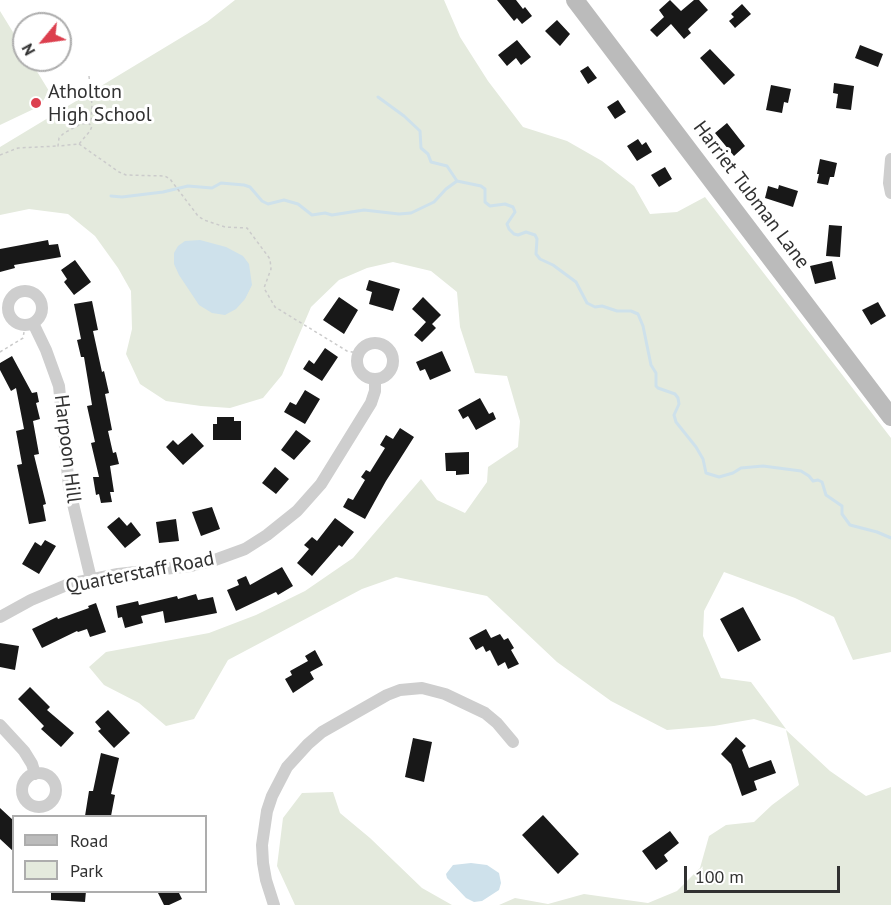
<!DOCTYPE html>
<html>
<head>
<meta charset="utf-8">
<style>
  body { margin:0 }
  #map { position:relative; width:891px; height:905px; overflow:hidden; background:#fff; font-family:"PT Sans",sans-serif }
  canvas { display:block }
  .legend { position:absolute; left:12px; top:815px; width:195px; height:78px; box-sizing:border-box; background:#fff; border:2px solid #adadad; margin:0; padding:8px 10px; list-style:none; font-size:18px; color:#313131 }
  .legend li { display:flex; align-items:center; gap:12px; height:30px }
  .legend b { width:30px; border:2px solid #adadad }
  .north { position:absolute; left:12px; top:12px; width:60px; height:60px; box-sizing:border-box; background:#fff; border:2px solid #adadad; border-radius:50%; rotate:241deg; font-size:16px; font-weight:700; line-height:24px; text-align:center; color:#313131 }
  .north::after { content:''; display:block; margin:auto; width:21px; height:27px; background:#dc3f4e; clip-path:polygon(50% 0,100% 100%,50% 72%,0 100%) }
  .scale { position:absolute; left:684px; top:866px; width:156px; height:27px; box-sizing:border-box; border:3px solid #313131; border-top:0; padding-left:8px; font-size:18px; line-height:21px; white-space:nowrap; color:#313131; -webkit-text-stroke:4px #fff; paint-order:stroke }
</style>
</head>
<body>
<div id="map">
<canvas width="891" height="905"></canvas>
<ul class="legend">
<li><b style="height:8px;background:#bbb"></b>Road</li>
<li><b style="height:16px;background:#e4eadd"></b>Park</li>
</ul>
<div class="north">N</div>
<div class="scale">100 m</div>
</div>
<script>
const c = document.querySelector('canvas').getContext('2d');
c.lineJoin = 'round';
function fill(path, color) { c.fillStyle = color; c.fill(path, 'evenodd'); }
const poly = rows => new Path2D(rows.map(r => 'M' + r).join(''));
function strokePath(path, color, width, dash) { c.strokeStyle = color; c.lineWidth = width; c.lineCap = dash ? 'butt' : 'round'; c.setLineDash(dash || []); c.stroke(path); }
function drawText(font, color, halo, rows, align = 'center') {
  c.font = font + ' "PT Sans",sans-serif'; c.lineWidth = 6; c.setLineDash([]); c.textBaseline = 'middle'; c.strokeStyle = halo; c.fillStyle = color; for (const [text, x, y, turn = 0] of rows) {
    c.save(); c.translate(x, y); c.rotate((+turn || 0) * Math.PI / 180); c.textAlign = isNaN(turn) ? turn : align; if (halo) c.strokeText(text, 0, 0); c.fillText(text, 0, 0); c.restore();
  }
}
fill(poly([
  [235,0,444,0,460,37,488,81,523,127,567,141,602,161,634,186,650,214,677,212,705,197,891,438,891,652,853,660,834,617,795,598,724,572,704,611,703,636,721,678,751,682,786,729,754,719,714,726,667,730,611,701,557,662,487,596,396,577,362,589,228,660,194,719,166,726,139,703,104,685,89,667,106,652,209,633,256,615,305,591,353,558,421,479,437,500,465,513,487,482,488,467,518,447,520,421,507,376,475,373,460,327,457,292,431,271,393,262,367,268,339,280,311,307,282,375,263,398,230,408,201,406,166,401,140,384,126,354,132,329,131,291,118,268,95,236,68,214,29,209,0,215,0,147,207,22],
  [0,11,24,50,24,60,30,60,49,91,40,106,0,125],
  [786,730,830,771,866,796,891,787,891,905,499,905,515,898,548,904,584,894,648,903,677,891,700,868,709,836,726,825,754,822,772,805,799,785],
  [333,792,340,813,370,838,422,888,452,905,295,905,277,866,283,818,302,793]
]), '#e4eadd');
fill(poly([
  [200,240,226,247,243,256,249,264,252,285,245,299,236,309,225,315,212,313,199,305,179,275,174,264,174,253,178,246,185,241],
  [471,863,487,865,499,873,501,883,499,890,482,901,474,902,466,898,447,878,446,874,453,865]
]), '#cee1eb');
strokePath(poly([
  [378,97,404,116,420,131,421,148,428,154,431,162,447,166,457,181,481,186,485,189,485,202,490,206,505,204,513,207,515,212,507,224,509,229,514,234,518,235,526,232,535,235,537,239,536,254,540,259,553,265,576,282,587,303,595,307,602,306,617,311,631,311,638,314,643,326,651,365,656,373,656,386,658,388,675,394,678,398,679,404,674,415,676,422,696,447,703,459,706,473,719,477,733,473,741,468,763,466,801,471,809,476,813,481,818,480,822,482,826,495,842,506,842,514,850,525,877,532,891,538],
  [111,196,122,197,163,192,188,186,212,188,221,183,244,185,250,187,262,201,268,204,284,200,298,204,312,215,325,213,332,215,364,210,399,214,411,213,434,202,446,189,457,181]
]), '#cee1eb', 3);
fill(poly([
  [497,0,516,0,523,9,525,7,532,16,522,24,517,18,514,21],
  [670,0,681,11,694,0,699,0,708,10,688,29,691,33,684,39,671,24,657,37,650,30,664,17,659,10],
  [742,4,751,14,735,28,729,21,734,17,731,14],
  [557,20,570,34,560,46,545,31],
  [517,40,531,57,521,65,516,58,507,66,498,55],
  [860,45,883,54,878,67,855,58],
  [710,49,735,75,724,85,700,58],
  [588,66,597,78,588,84,580,71],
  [834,83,854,86,851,110,836,108,838,94,833,93],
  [771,85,791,89,788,103,784,102,782,113,766,110],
  [618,100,626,112,615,119,607,107],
  [727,123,745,146,734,156,715,133],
  [638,139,642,145,646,142,652,152,637,161,627,146],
  [820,159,837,163,834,177,830,177,828,185,817,183,819,174,817,174],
  [665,167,672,179,659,187,651,175],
  [779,185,798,191,793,207,765,198,768,186,778,189],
  [829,225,842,226,840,257,826,256],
  [48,240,49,245,58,244,61,257,14,265,15,268,0,272,0,249],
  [75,260,91,282,74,295,64,282,67,279,61,270],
  [832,261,836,279,815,284,810,266],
  [369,280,400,289,393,311,369,304,372,292,366,290],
  [339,297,358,310,344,334,323,320],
  [423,297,441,315,432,324,436,328,422,342,414,335,426,322,412,309],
  [92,301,98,330,93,331,102,372,104,371,109,393,105,394,112,430,108,431,113,453,116,452,119,464,110,466,114,492,110,492,112,502,101,503,99,494,96,495,93,477,99,477,91,443,95,442,87,406,92,405,84,357,81,357,77,340,81,339,74,304],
  [878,302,886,316,871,325,862,310],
  [325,348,338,357,322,381,303,369,309,360,314,364],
  [442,351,451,371,430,380,425,369,420,371,416,362],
  [12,356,32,393,37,392,39,402,36,403,40,419,33,421,39,454,34,455,46,504,43,505,46,521,29,524,17,465,22,464,16,431,24,429,16,388,11,391,0,370,0,363],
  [305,390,320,399,305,424,284,412,290,402,296,405],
  [480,398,489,414,493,412,496,419,476,430,468,416,463,419,458,410],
  [217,417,234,417,234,421,241,421,241,440,213,440,213,424,217,424],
  [400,428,414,437,386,481,365,519,343,507,348,498,353,500,365,480,361,477,366,470,370,472,385,448,380,445,386,435,393,439],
  [296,430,311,441,294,460,281,450],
  [192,433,204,446,183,465,166,447,173,440,178,445],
  [469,452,469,474,456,475,456,471,446,471,445,453],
  [275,467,289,479,276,494,262,483],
  [212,507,220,529,201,536,192,512],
  [119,517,127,526,131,522,141,535,125,548,107,527],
  [335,518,354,532,342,547,339,545,312,576,297,563,309,549,304,545,312,537,317,541],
  [176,519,179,541,159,543,156,522],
  [45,540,56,546,39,574,22,564,35,542,41,546],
  [282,567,293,586,278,595,276,592,236,611,227,590,239,585,237,580,246,576,250,585],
  [196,594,198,600,213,597,217,613,165,623,163,611,141,616,143,623,125,628,122,617,118,618,116,606,138,601,139,605,177,596,178,599],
  [96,603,106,632,90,637,87,629,78,632,77,631,42,648,32,629,57,617,58,619,89,608,88,606],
  [743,607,761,640,738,652,720,619],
  [486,629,491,638,500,634,504,640,508,638,514,648,511,650,519,664,508,669,505,662,498,666,490,650,486,652,483,646,476,650,469,638],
  [0,643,19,646,15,670,0,667],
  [315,650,323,665,310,672,314,679,293,693,285,679,292,675,290,671,308,661,305,656],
  [30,687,50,707,47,710,74,733,61,747,41,729,44,726,18,699],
  [108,710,130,733,114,748,98,731,101,729,95,722],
  [736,737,746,746,742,750,749,768,771,760,776,773,754,781,757,790,742,796,731,764,721,754],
  [413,738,432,742,424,782,405,777],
  [101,753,119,758,111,794,115,795,111,816,85,816,89,791,93,791],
  [0,808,14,821,14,852,0,839],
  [543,815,579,854,558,874,522,835],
  [670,831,679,843,664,855,668,861,656,870,642,851],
  [51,891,86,891,85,902,51,900],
  [157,891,178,891,182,899,169,905,164,905]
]), '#181818');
strokePath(poly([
  [89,76,92,105,91,123],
  [88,123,92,126,90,131,79,144,58,146,59,138,64,133,81,124,88,123],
  [79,144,119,172,126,175,165,176,170,179,198,216,204,220,225,227,247,228,270,259,271,269,264,288,275,307,347,351,358,353],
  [0,155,18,148,57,146],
  [0,352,23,338,24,332]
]), '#cbcbcb', 1.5, [3, 3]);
strokePath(poly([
  [891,159,889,183,891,193],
  '8 308a17 17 0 1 1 34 0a17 17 0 1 1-34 0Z',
  [33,323,46,350,59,386,69,487,91,579],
  '357 361a18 18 0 1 1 36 0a18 18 0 1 1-36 0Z',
  [0,617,31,600,69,584,118,574,191,566,212,561,245,549,267,535,297,511,321,484,371,403,375,391,375,379],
  [0,725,24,751,32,764,35,774],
  '22 790a17 17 0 1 1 34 0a17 17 0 1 1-34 0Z',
  [274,905,266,880,263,863,262,845,267,811,272,796,287,767,308,744,322,732,387,695,400,690,422,688,445,694,485,713,497,723,513,742]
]), '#cecece', 12);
strokePath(poly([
  [575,0,891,417]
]), '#bbb', 18);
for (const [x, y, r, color] of [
  [36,103,6,"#dc3f4e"]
]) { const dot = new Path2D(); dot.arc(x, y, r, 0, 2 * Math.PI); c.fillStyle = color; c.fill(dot); strokePath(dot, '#fff', 2); }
drawText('20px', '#313131', '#fff', [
  ["Atholton",48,92],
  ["High School",48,115]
], 'left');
drawText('20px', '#313131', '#fff', [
  ["Harriet Tubman Lane",751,195,53],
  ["Harpoon Hill",67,449,83],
  ["Quarterstaff Road",140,573,-11]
]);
</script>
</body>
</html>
